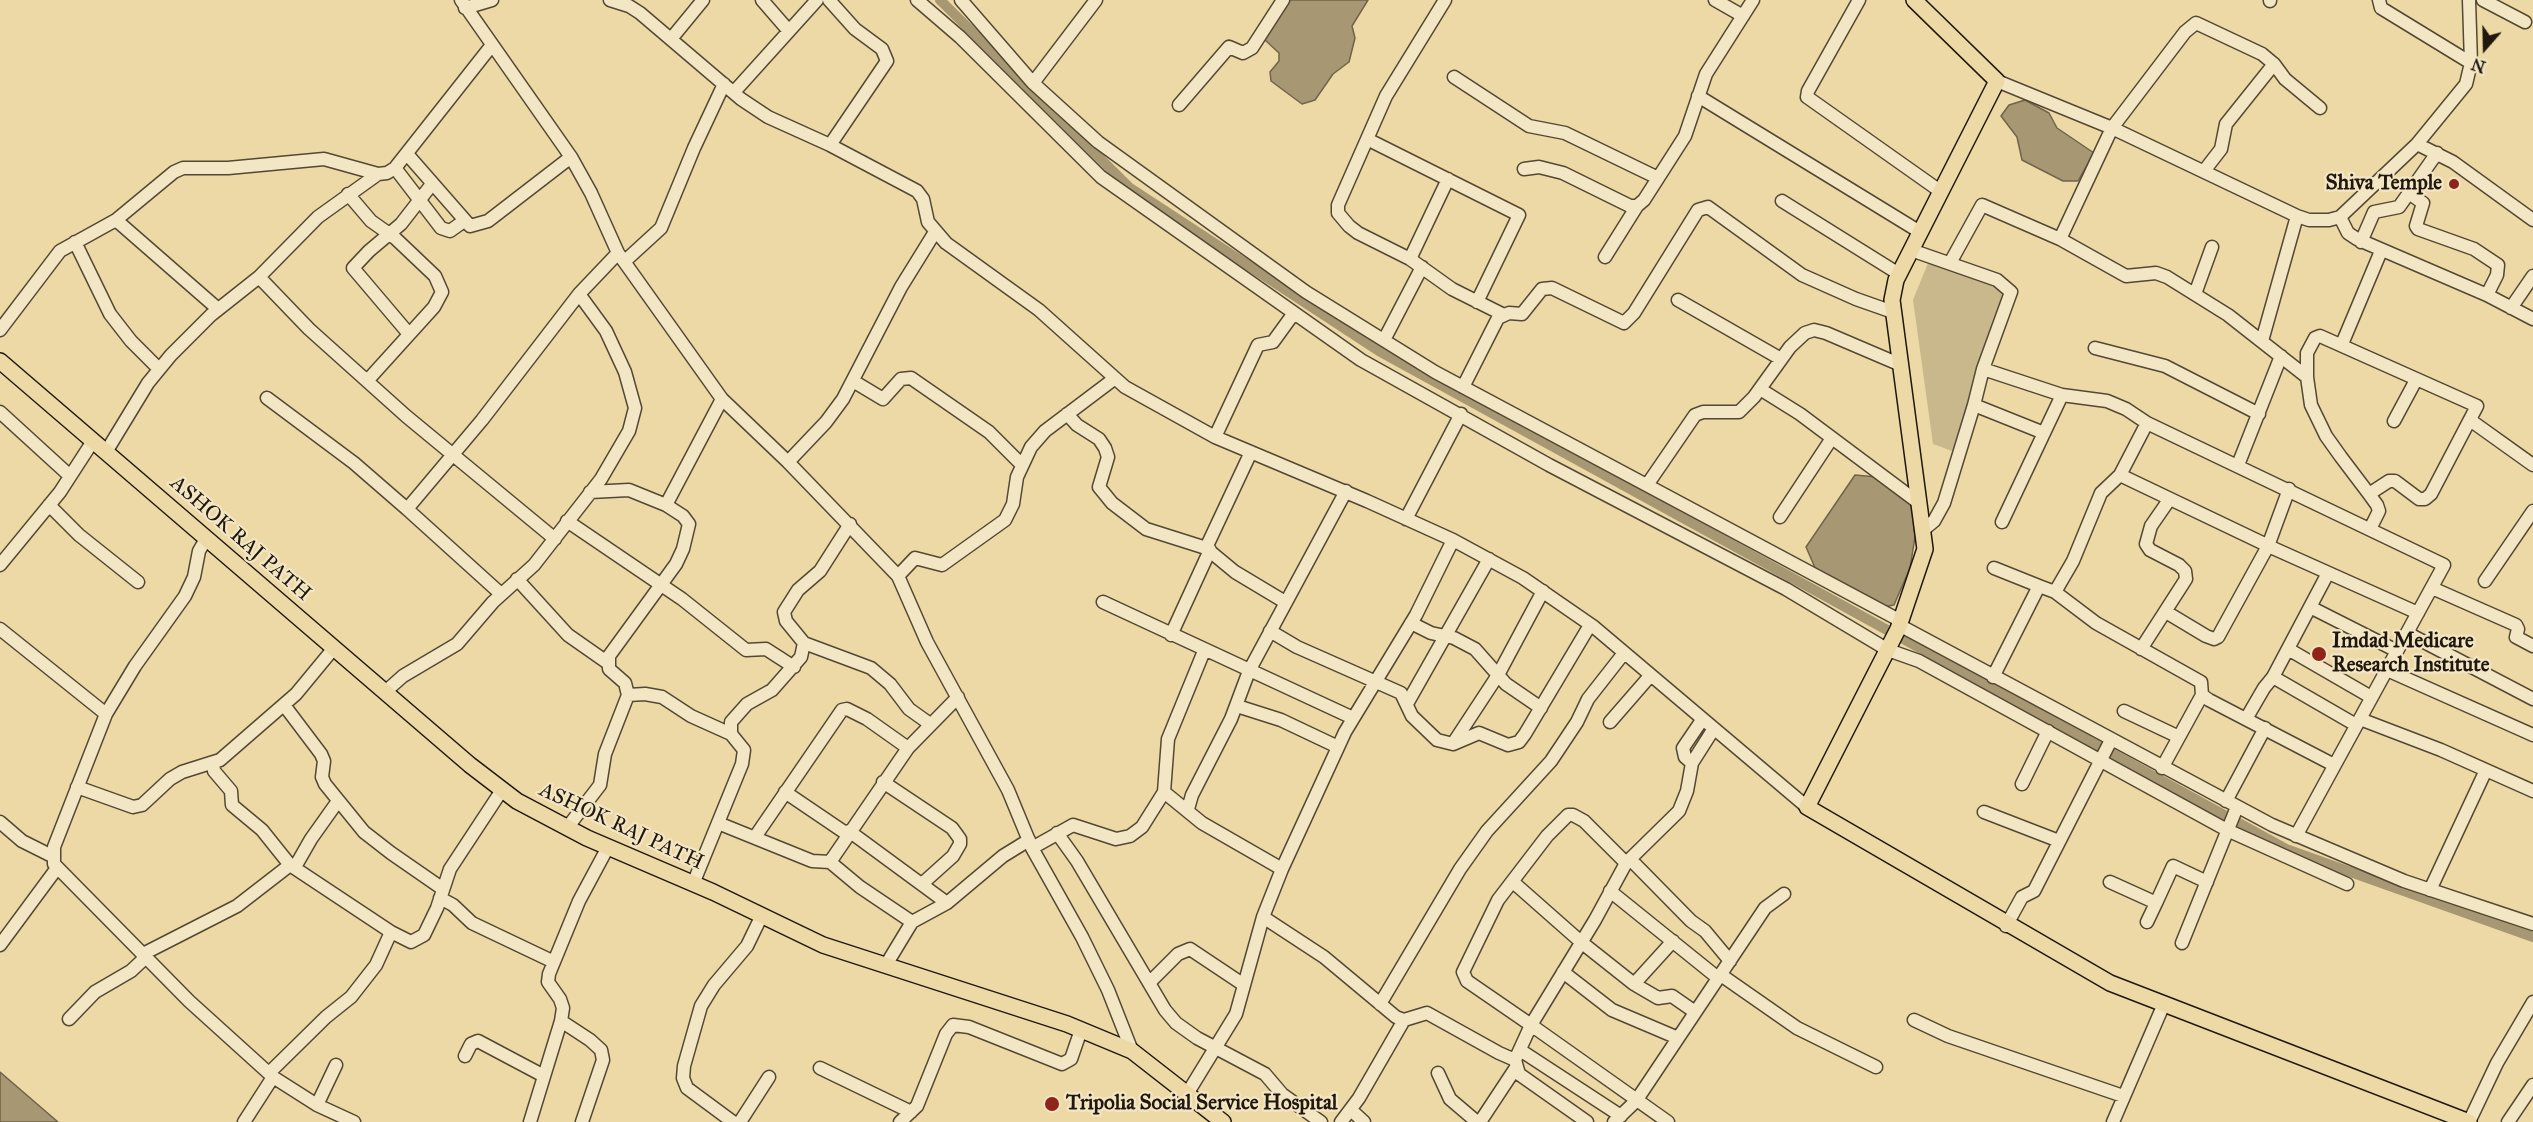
<!DOCTYPE html>
<html>
<head>
<meta charset="utf-8">
<style>
  body { margin:0 }
  #map { position:relative; width:2533px; height:1122px; overflow:hidden; background:#ecd9a6; font-family:"IM FELL Great Primer",serif }
  canvas { display:block }
  .north { position:absolute; left:2455px; top:18px; width:60px; height:60px; -webkit-text-stroke:4px #f3e6c5; paint-order:stroke; rotate:200deg; font-size:16px; font-weight:700; line-height:24px; text-align:center; color:#20170d }
  .north::after { content:''; display:block; margin:auto; width:21px; height:27px; background:#20170d; clip-path:polygon(50% 0,100% 100%,50% 72%,0 100%) }
</style>
</head>
<body>
<div id="map">
<canvas width="2533" height="1122"></canvas>
<div class="north">N</div>
</div>
<script>
const c = document.querySelector('canvas').getContext('2d');
c.lineJoin = 'round';
function fill(path, color) { c.fillStyle = color; c.fill(path, 'evenodd'); }
const poly = rows => new Path2D(rows.map(r => 'M' + r).join(''));
function strokePath(path, color, width, dash) { c.strokeStyle = color; c.lineWidth = width; c.lineCap = dash ? 'butt' : 'round'; c.setLineDash(dash || []); c.stroke(path); }
function drawText(font, color, halo, rows, align = 'center') {
  c.font = font + ' "IM FELL Great Primer",serif'; c.lineWidth = 4.5; c.setLineDash([]); c.textBaseline = 'middle'; c.strokeStyle = halo; c.fillStyle = color; for (const [text, x, y, turn = 0] of rows) {
    c.save(); c.translate(x, y); c.rotate((+turn || 0) * Math.PI / 180); c.textAlign = isNaN(turn) ? turn : align; if (halo) c.strokeText(text, 0, 0); c.fillText(text, 0, 0); c.restore();
  }
}
fill(poly([
  [1928,263,1990,283,2004,296,1952,451,1933,444,1913,300]
]), '#c9b88c');
const water = poly([
  [1286,0,1368,0,1352,26,1355,38,1349,62,1333,74,1315,100,1302,104,1271,81,1270,72,1279,61,1279,53,1265,40,1273,15,1286,0],
  [2025,100,2049,113,2057,128,2094,153,2078,181,2063,181,2022,160,2017,137,2001,116,2009,105,2025,100],
  [1855,475,1877,477,1912,503,1915,537,1910,568,1894,605,1883,607,1816,570,1806,547,1855,475],
  [0,1072,58,1122,0,1122,0,1072]
]);
fill(water, '#a79772');
strokePath(water, '#71644a', 1.5);
strokePath(poly([
  [940,0,1130,188,1379,351,2286,849,2533,937]
]), '#a79772', 10);
const minor = poly([
  [461,0,571,157,591,193,618,253,722,399,788,462,898,576,927,642,1008,790,1032,848,1082,937,1108,990,1132,1051],
  [610,0,629,6,640,13,741,99,768,117,830,145,917,191,923,199,928,222,946,243,1039,310,1125,387,1215,437,1367,501,1453,540,1523,578,1594,627,1807,807],
  [762,0,788,30],
  [829,0,855,29,882,49,887,61,830,145],
  [917,0,960,37,1101,177,1361,360,1549,465,1786,589,1888,650,1919,661,2227,830,2347,884],
  [961,0,1033,83,1098,142,1306,292,1435,372,1901,621],
  [1445,0,1386,96,1338,205,1338,213,1349,226,1358,233,1410,259,1452,289,1502,314],
  [1715,0,1743,16],
  [1859,0,1808,91,1807,97,1940,191],
  [2379,0,2381,8,2471,63],
  [2483,0,2525,22],
  [2270,1,2270,0],
  [465,8,492,0],
  [671,39,703,0],
  [492,45,395,168,387,173,378,174,318,217,259,277,309,329,406,416,555,539],
  [1454,77,1529,126,1565,133,1658,178],
  [1997,81,2112,128,2297,216,2309,220,2329,220,2340,217,2417,144,2466,84,2471,63,2469,0],
  [1033,83,1096,0],
  [734,92,817,0],
  [1698,96,1920,232],
  [1179,105,1229,47,1243,53,1252,48,1283,0],
  [1367,139,1519,215,1477,302],
  [2417,144,2453,162,2533,220],
  [407,154,470,226,488,221,571,157],
  [395,168,441,228,450,231,464,221],
  [1524,169,1539,167,1563,173,1630,206,1637,206,1644,200,1685,136,1706,74,1753,0],
  [2204,171,2221,149,2226,124,2274,64],
  [2409,193,2423,203,2416,226,2418,229,2474,249,2498,265,2497,275,2487,295],
  [348,194,371,221,395,238,435,276,442,292,434,307,367,381],
  [1782,201,1899,274],
  [2340,217,2348,233,2357,239,2487,295,2533,319],
  [116,220,218,309],
  [2060,239,2112,128,2185,32,2196,23,2262,54,2274,64,2285,79,2320,108],
  [75,242,110,314,131,341,159,369],
  [2361,242,2374,212,2399,207,2437,153],
  [1911,250,1997,280,2011,292,1983,369,1974,405],
  [1605,257,1637,206],
  [1410,259,1448,179],
  [625,261,661,228,694,148,724,84],
  [1950,263,1982,205,2060,239,2126,276,2156,273,2167,277,2228,315,2307,377],
  [2195,294,2212,247],
  [1678,300,1781,359],
  [2511,308,2533,276],
  [0,330,60,251,116,220,174,172,183,168,228,168,324,159,378,174],
  [409,334,353,268,369,251,401,224,432,184],
  [1384,340,1422,267],
  [2262,341,2297,216],
  [2342,344,2381,251],
  [2095,348,2165,366,2259,414],
  [1983,369,2062,395,2044,433],
  [853,381,883,399,901,379,911,378,989,432,1022,465],
  [1463,387,1498,318,1509,313,1522,314,1542,289,1552,288,1624,323,1634,313,1698,210,1708,207,1802,275,1856,299,1893,312],
  [1760,389,1800,414,1919,503],
  [2062,395,2107,401,2126,409,2147,423],
  [267,398,354,463,407,509],
  [0,412,70,476],
  [1067,414,1077,425,1099,439,1105,448,1108,457,1099,487,1112,503,1146,529,1206,548,1235,572,1285,602],
  [2470,420,2533,465],
  [2394,421,2416,380],
  [1215,437,1258,345,1273,342,1294,313],
  [106,452,148,383,171,355,211,315,259,277],
  [788,462,826,422,843,399,901,287,935,232],
  [2238,465,2281,356],
  [2120,475,2275,549,2418,613],
  [1647,485,1695,415,1703,412,1739,412,1754,397,1790,347,1805,333,1814,330,1826,333,1901,365],
  [2369,494,2389,481,2395,481,2419,499,2425,499,2431,494,2477,406,2320,336,2315,338,2307,353,2307,377,2311,405,2326,436,2341,457,2369,494,2377,505,2379,511,2370,529],
  [49,505,79,535,138,582],
  [666,505,722,399],
  [1780,517,1832,438],
  [1406,519,1461,414],
  [567,521,682,599,746,650,766,649,794,667],
  [1923,530,1934,521,1944,503,1974,405,2044,433,2002,522],
  [206,539,199,551,194,577,185,596,135,666,106,714,54,847,54,864,189,1001,273,1077,317,1105,354,1122],
  [1206,548,1251,452],
  [0,565,60,492,93,441],
  [1994,568,2039,586],
  [2328,573,2273,677,2356,725],
  [898,576,915,558,942,565,1005,520,1013,504,1017,477,1031,447,1045,431,1114,379],
  [517,579,568,635,608,663],
  [2485,581,2533,511],
  [2432,588,2516,625,2518,629,2516,637,2533,646],
  [2055,592,2096,623,2201,682,2202,695,2209,700,2334,765],
  [501,594,407,509,482,420,579,294,618,253],
  [1103,602,1353,718],
  [2310,607,2397,651],
  [2166,612,2206,636,2214,639,2218,637,2268,546,2289,489],
  [1411,623,1431,633,1454,638,1475,649,1506,684,1541,708],
  [1899,625,2272,825,2404,881,2533,924],
  [0,629,106,714],
  [1270,631,1297,647,1401,693,1412,716,1437,740,1453,744,1479,733,1508,745,1519,742,1525,734,1590,625],
  [2407,633,2533,699],
  [1171,635,1210,550],
  [804,643,871,668,890,684,909,709,930,724],
  [2141,649,2186,579,2185,571,2179,565,2150,550,2146,544,2151,526,2169,500],
  [2288,649,2371,697],
  [1204,651,1168,739,1164,792,1202,823,1282,869],
  [2387,670,2533,735],
  [1993,677,2039,586,2055,592,2073,561,2101,493,2120,475,2147,423,2444,565,2296,836],
  [385,692,403,676,457,644,493,602,534,565,601,479,629,431,635,408,625,372,606,331,579,294],
  [628,695,645,694,662,697,691,716,731,734],
  [1408,702,1489,559],
  [284,705,321,754,324,761,322,777,325,784,364,832,391,853,443,889],
  [1237,706,1281,720,1338,747],
  [2124,711,2179,737],
  [2246,719,2264,688,2273,677],
  [2360,719,2441,750,2533,791],
  [1610,722,1650,676],
  [1454,742,1498,675,1543,591],
  [213,763,214,771,231,791,232,805,262,830,290,865],
  [1692,763,1685,757,1683,748,1702,720],
  [2162,768,2202,695],
  [883,782,952,828,960,839,960,844,953,856,923,883],
  [2022,784,2048,731],
  [77,787,133,807,142,805,170,779,182,772,220,760,296,694,334,648],
  [785,792,847,834],
  [2226,801,2265,728],
  [1188,809,1192,795,1231,719,1249,671,1346,491],
  [1984,812,2059,841],
  [0,822,22,841,52,856],
  [718,823,812,861,830,862,908,748,958,697],
  [567,828,600,785,605,754,628,695,625,683,609,669,609,656,676,564,683,549,689,524,683,516,666,505,629,490,590,492],
  [849,831,947,903],
  [1057,833,1077,861,1165,1010,1176,1023,1197,1038,1265,1074,1282,1094,1321,1122],
  [755,837,842,710,847,709,867,719,908,748],
  [1032,848,1073,825,1116,839,1130,836,1142,827,1164,792],
  [1630,859,1691,921,1705,931,1730,961],
  [830,862,860,887,912,922],
  [295,867,311,839,338,801],
  [1513,882,1581,942,1634,984,1658,998,1672,996,1695,1012],
  [2110,882,2152,901,2157,901,2173,866,2207,882],
  [693,884,742,764,744,750,731,734,731,722,747,704,772,690,801,657,804,643,786,621,784,612,798,590,820,571,850,524],
  [2430,890,2486,770],
  [1610,891,1718,978],
  [440,898,453,905,472,923,554,962],
  [1263,917,1324,957,1396,1017,1404,1020,1427,1013,1499,1053,1515,1060],
  [2147,922,2157,901],
  [2006,926,2022,897,2034,891,2111,740],
  [2182,943,2237,807],
  [0,945,57,868],
  [143,954,237,906,290,865,391,932],
  [886,965,912,922,947,903,1003,856,1029,840],
  [1563,972,1612,1010,1678,1038],
  [1721,975,1797,1028,1876,1067],
  [1149,983,1178,954,1190,949,1244,985],
  [1634,984,1673,941],
  [1380,1004,1460,869,1487,831,1551,761,1577,722,1588,699,1624,653],
  [69,1019,95,992,131,971,146,957],
  [1914,1020,1948,1036,2123,1096],
  [561,1021,590,1040,601,1050,603,1060,582,1122],
  [1520,1050,1621,1116],
  [465,1056,471,1044,478,1041,544,1076],
  [820,1068,911,1112],
  [269,1073,326,1017,351,997,376,965,391,932,411,942,424,935,437,908,450,869,502,790],
  [1438,1073,1450,1099,1477,1122],
  [1187,1094,1236,1014,1263,917,1282,869,1345,732,1416,615,1453,540],
  [317,1105,336,1065],
  [1351,1110,1364,1122],
  [244,1122,273,1077],
  [530,1122,561,1021,563,1008,560,999,548,982,549,974,579,901,608,847],
  [733,1122,687,1088,683,1078,684,1066,701,1006,714,985,747,946,762,915],
  [740,1122,769,1077],
  [900,1122,917,1106,946,1034,953,1025,969,1027,1062,1064,1071,1059,1081,1030],
  [1341,1122,1359,1098,1404,1020],
  [1480,1122,1515,1069],
  [1587,1122,1519,1074,1515,1060,1531,1025,1467,981,1463,972,1498,900,1547,836,1568,815,1573,815,1584,821,1626,863],
  [1614,1122,1636,1101,1765,908,1784,894],
  [1668,1122,1531,1025,1595,920,1626,863,1679,811,1687,791,1692,763,1713,730],
  [2113,1122,2163,1006],
  [2469,1122,2497,1063,2533,1002],
  [2508,1122,2533,1085]
]);
const major = poly([
  [1914,0,1997,81,1896,280,1892,300,1925,549,1898,629,1807,807,2110,983,2469,1122],
  [0,361,470,765,517,801,587,838,713,892,823,945,1067,1024,1132,1051,1223,1122]
]);
strokePath(minor, '#534833', 15);
strokePath(major, '#20170d', 18);
strokePath(minor, '#f3e6c5', 12);
strokePath(major, '#ecd9a6', 15);
for (const [x, y, r, color] of [
  [2454,184,6,"#8f2418"],
  [2319,654,8,"#8f2418"],
  [1052,1104,8,"#8f2418"]
]) { const dot = new Path2D(); dot.arc(x, y, r, 0, 2 * Math.PI); c.fillStyle = color; c.fill(dot); strokePath(dot, '#f3e6c5', 2); }
drawText('bold 21px', '#20170d', '#f3e6c5', [
  ["Shiva Temple",2442,184,"right"],
  ["Imdad Medicare",2332,642],
  ["Research Institute",2332,666],
  ["Tripolia Social Service Hospital",1066,1104]
], 'left');
drawText('21px', '#20170d', '#f3e6c5', [
  ["ASHOK RAJ PATH",240,539,41],
  ["ASHOK RAJ PATH",621,827,25]
]);
</script>
</body>
</html>
